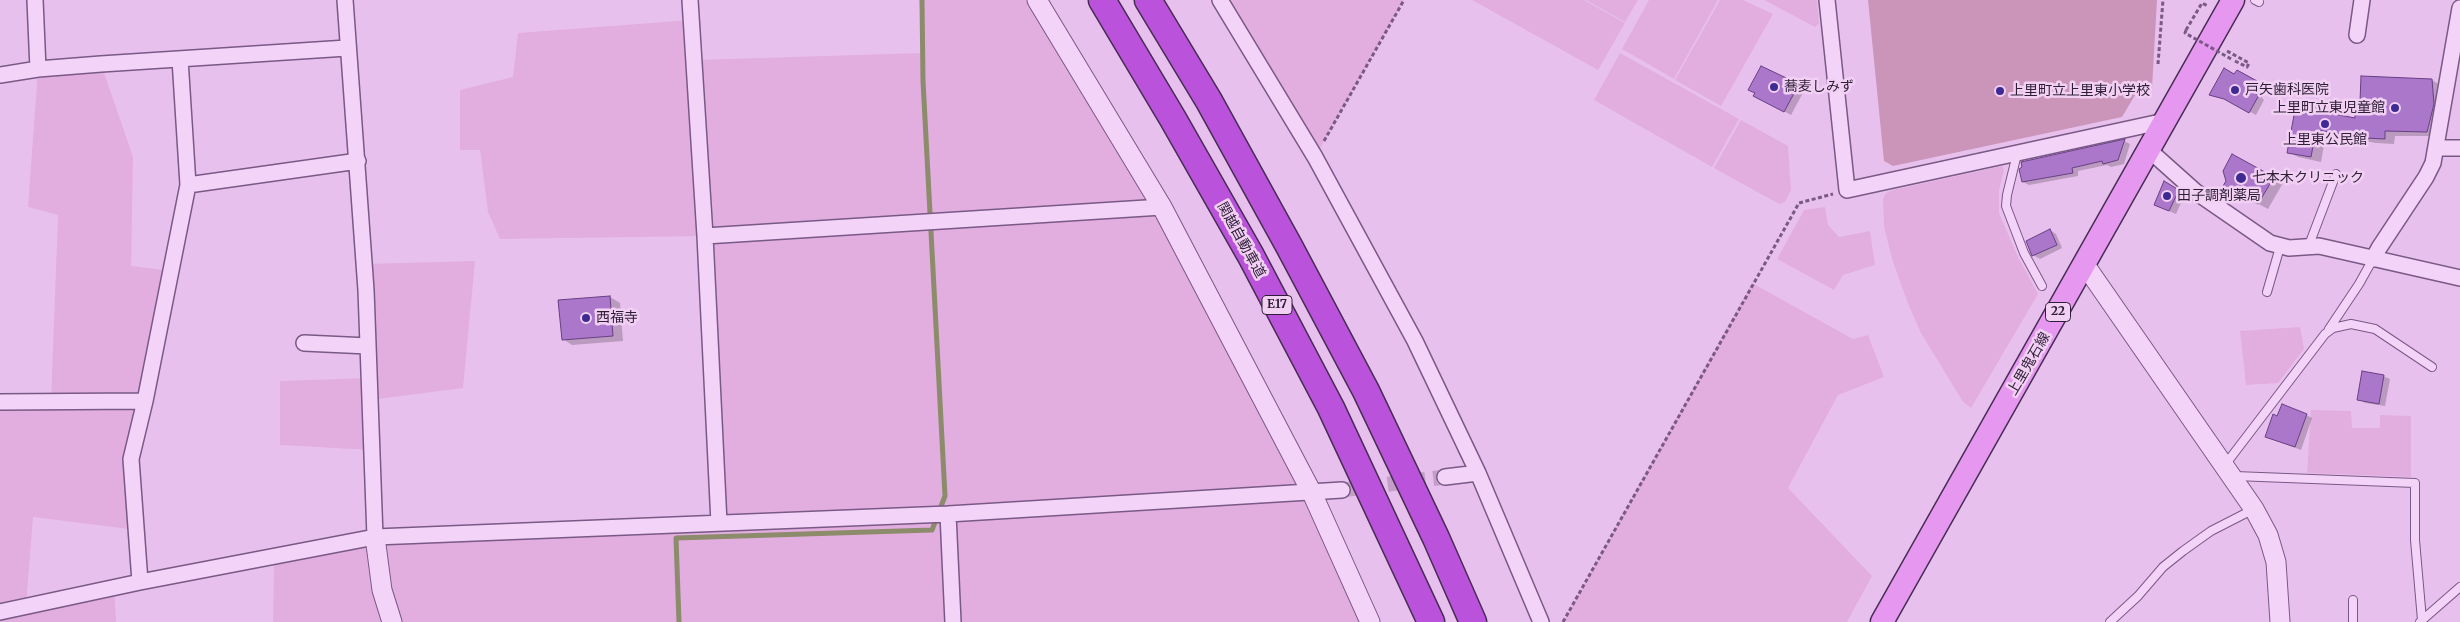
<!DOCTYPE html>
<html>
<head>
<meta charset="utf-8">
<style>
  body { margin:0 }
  canvas { display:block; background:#e8c0ed }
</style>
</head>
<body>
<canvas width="2460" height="622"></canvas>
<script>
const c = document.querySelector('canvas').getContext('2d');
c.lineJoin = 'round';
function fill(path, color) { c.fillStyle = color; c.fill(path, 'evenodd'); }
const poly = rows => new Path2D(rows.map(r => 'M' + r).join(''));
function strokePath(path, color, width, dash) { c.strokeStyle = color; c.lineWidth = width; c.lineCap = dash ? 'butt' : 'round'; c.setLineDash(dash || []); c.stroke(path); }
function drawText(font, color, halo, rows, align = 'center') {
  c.font = font + ' Merriweather,"Noto Sans JP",serif'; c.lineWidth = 5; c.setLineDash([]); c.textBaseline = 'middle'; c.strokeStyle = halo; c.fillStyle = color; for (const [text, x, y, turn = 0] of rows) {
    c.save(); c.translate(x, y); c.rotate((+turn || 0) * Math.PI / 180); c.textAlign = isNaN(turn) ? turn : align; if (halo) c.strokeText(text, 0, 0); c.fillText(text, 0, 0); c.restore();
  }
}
fill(poly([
  [922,0,1037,0,1162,207,1367,622,273,622,274,556,375,537,719,523,705,236,500,239,488,212,480,150,460,150,460,90,513,77,518,33,691,20,694,60,923,53],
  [1219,0,1404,0,1315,157],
  [1472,0,1584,0,1625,23,1598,70],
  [1586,0,1638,0,1625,22],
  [1649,0,1718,0,1674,79,1622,49],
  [1720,0,1743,0,1773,14,1721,106,1675,80],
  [1764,0,1817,0,1819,23,1815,27],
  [1620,53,1739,119,1712,167,1594,100],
  [101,64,133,157,131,266,172,271,131,459,137,530,33,517,26,606,114,587,116,622,0,622,0,402,51,401,58,215,28,207,38,69],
  [1741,120,1788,146,1791,190,1785,202,1779,204,1714,168],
  [2002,166,2004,170,1999,190,1999,213,2017,255,2038,294,1971,408,1963,402,1921,333,1909,306,1893,262,1884,227,1883,199,1886,193,1893,190],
  [1825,207,1828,225,1839,237,1870,231,1875,265,1843,275,1834,290,1777,259,1804,210],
  [475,261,463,388,370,400,372,450,280,445,280,381,369,378,364,264],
  [1752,283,1853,339,1868,335,1884,377,1838,395,1788,488,1872,576,1847,622,1563,622],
  [2300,327,2304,349,2278,383,2246,385,2240,331],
  [2311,410,2351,411,2352,428,2380,428,2380,415,2411,416,2411,477,2307,473]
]), '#e2aee0');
fill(poly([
  [1868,0,2157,0,2152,88,2138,90,2122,117,1893,166,1884,161]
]), '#ca95b9');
fill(poly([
  [1761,68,1805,89,1791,115,1761,99],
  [2237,72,2263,86,2264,93,2262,98,2264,100,2256,115,2232,102,2211,94],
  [2362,77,2432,80,2442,86,2437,136,2395,136,2394,144,2376,143,2326,134,2321,162,2298,157,2289,152,2298,101,2314,103,2324,109,2323,113,2356,119,2362,103],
  [2124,141,2130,144,2124,164,2111,167,2107,165,2078,171,2078,176,2029,185,2023,182],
  [2273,178,2283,183,2268,209,2234,191,2227,181],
  [2165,183,2185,194,2176,214,2162,208],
  [2050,230,2056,234,2062,248,2040,259,2033,255],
  [610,297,620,303,623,341,572,345,563,339,560,301],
  [2383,376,2390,379,2385,406,2365,403,2359,399],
  [2306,415,2312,418,2301,450,2272,439,2278,418]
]), '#0003');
strokePath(poly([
  [679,622,676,538,932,530,945,496,923,81,922,0]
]), '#8c8b6b', 5);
const building = poly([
  [1761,66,1799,84,1784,112,1753,96,1755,93,1748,90,1761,66],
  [2224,68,2234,74,2237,70,2257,81,2258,89,2256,94,2259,95,2249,113,2224,99,2209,95,2224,68],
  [2361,76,2432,79,2434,104,2427,132,2385,131,2385,139,2365,138,2316,130,2311,157,2287,153,2297,99,2314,102,2313,110,2355,118,2355,101,2360,102,2361,76],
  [2125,139,2118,160,2103,164,2102,161,2072,168,2073,173,2022,182,2019,169,2022,167,2021,162,2125,139],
  [2232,154,2274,177,2258,204,2223,186,2226,181,2223,171,2232,154],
  [2164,181,2179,190,2169,211,2154,205,2164,181],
  [2050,229,2057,245,2032,256,2026,241,2050,229],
  [610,296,613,336,562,340,558,300,610,296],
  [2362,371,2384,375,2379,404,2357,400,2362,371],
  [2282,404,2307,414,2295,447,2265,437,2273,414,2277,416,2282,404]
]);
fill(building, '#aa77ca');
strokePath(building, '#683f84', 1);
strokePath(poly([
  [1342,490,1445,477]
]), '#c39fc8', 15, [15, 8]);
const service = poly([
  [2255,0,2259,2],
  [2017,154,2007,195,2006,206,2024,253,2042,286],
  [2309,245,2336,174],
  [2267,292,2280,247],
  [2329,329,2359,284,2373,259],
  [2225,465,2325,334,2333,328,2351,324,2375,329,2432,367],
  [2235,476,2415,483,2415,540,2422,620],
  [2353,600,2353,622],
  [2110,622,2138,596,2163,567,2183,551,2211,531,2254,509],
  [2420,622,2460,587]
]);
const minor = poly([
  [35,0,38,69],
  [345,0,366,290,375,537],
  [690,0,705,236,719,523],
  [1220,0,1315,157,1415,341,1478,473,1541,622],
  [1827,0,1847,190,2165,121],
  [2357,35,2362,0],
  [0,75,38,69,101,64,347,48],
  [2437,148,2460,148],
  [2149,150,2196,192,2270,243,2289,248,2319,246,2460,278],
  [188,185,358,161],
  [705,236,1162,207],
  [2373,259,2379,248,2426,177,2433,163,2460,8],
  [304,343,368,346],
  [0,402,145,401],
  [1445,477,1478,473],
  [948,514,953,622],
  [140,582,131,459,145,401,188,185,180,59],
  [0,612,140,582,375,537,948,514,1342,490]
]);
const tertiary = poly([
  [1037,0,1162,207,1312,493,1370,622],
  [2085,265,2254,509,2268,535,2276,562,2280,622],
  [375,537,382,590,392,622]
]);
const primary = poly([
  [1882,622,2233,0]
]);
const motorway = poly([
  [1102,0,1173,119,1251,256,1331,408,1431,622],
  [1148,0,1209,101,1289,246,1366,391,1436,538,1473,622]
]);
strokePath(service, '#795985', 10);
strokePath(minor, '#795985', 18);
strokePath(tertiary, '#795985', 21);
strokePath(primary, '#462d53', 25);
strokePath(motorway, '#462d53', 29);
strokePath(poly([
  [2186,30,2202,3,2208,6],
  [2227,51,2249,63,2247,67,2233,60],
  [2158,64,2163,0],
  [1324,141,1404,0],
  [1563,622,1799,203,1833,194]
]), '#795985', 3, [4, 2.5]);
strokePath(service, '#f4d3f8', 8);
strokePath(minor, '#f4d3f8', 15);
strokePath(tertiary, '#f4d3f8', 19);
strokePath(primary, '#e698f0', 22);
strokePath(motorway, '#ba52db', 26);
strokePath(poly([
  [2186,30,2185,33,2233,60]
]), '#795985', 3, [4, 2.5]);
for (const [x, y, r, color] of [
  [1774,87,5,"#3e2a93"],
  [2235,90,5,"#3e2a93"],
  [2000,91,5,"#3e2a93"],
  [2395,108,5,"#3e2a93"],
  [2325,124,5,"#3e2a93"],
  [2241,178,6,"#3e2a93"],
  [2167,196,5,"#3e2a93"],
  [586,318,5,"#3e2a93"]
]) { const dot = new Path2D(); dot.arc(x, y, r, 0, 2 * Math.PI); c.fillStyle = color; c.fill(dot); strokePath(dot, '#f1d0f4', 2); }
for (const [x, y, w] of [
  [1277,305,30],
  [2058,312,25]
]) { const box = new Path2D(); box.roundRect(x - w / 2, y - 9.5, w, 19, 4); c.fillStyle = '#f1d0f4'; c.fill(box); strokePath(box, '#2d1d35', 1); }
drawText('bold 12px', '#2d1d35', null, [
  ["E17",1277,305],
  ["22",2058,312]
]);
drawText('14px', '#2d1d35', '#f1d0f4', [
  ["蕎麦しみず",1784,87],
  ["戸矢歯科医院",2245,90],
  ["上里町立上里東小学校",2010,91],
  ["上里町立東児童館",2385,108,"right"],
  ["上里東公民館",2325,140,"center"],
  ["七本木クリニック",2252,178],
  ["田子調剤薬局",2177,196],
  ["西福寺",596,318]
], 'left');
drawText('14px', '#2d1d35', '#f1d0f4', [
  ["関越自動車道",1241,240,61],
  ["上里鬼石線",2029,364,-60]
]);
</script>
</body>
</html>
